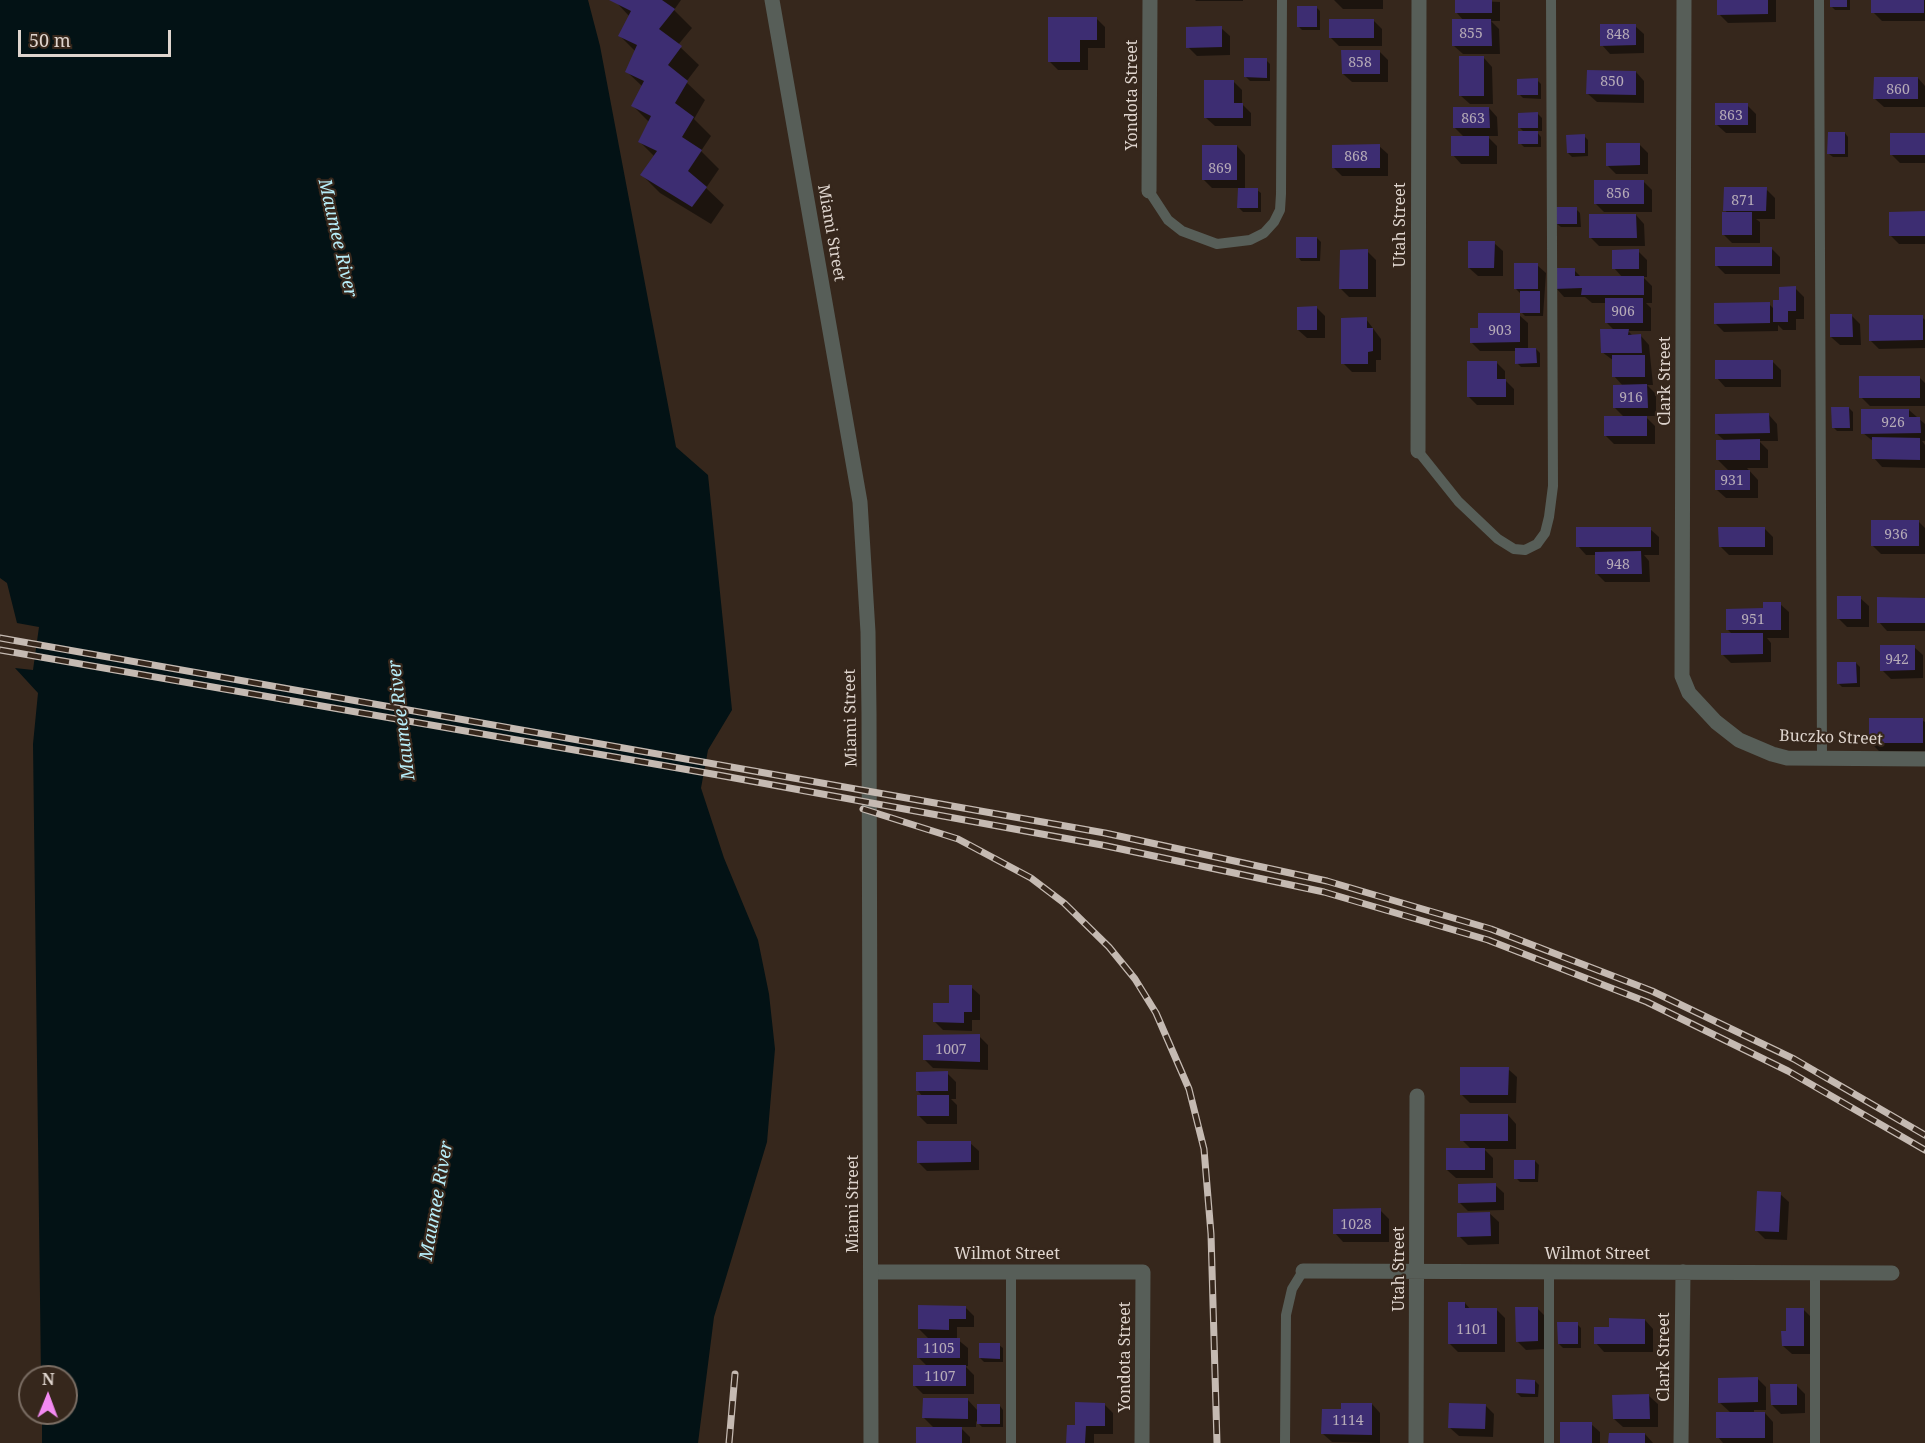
<!DOCTYPE html>
<html>
<head>
<meta charset="utf-8">
<style>
  body { margin:0 }
  #map { position:relative; width:1925px; height:1443px; overflow:hidden; background:#36271c; font-family:"Noto Serif",serif }
  canvas { display:block }
  .north { position:absolute; left:18px; top:1365px; width:60px; height:60px; box-sizing:border-box; background:#36271c; border:2px solid #7a6d63; border-radius:50%; rotate:1deg; font-size:16px; font-weight:700; line-height:24px; text-align:center; color:#dfd5ce }
  .north::after { content:''; display:block; margin:auto; width:21px; height:27px; background:#f38af2; clip-path:polygon(50% 0,100% 100%,50% 72%,0 100%) }
  .scale { position:absolute; left:18px; top:30px; width:153px; height:27px; box-sizing:border-box; border:3px solid #dfd5ce; border-top:0; padding-left:8px; font-size:18px; line-height:21px; white-space:nowrap; color:#dfd5ce; -webkit-text-stroke:4px #36271c; paint-order:stroke }
</style>
</head>
<body>
<div id="map">
<canvas width="1925" height="1443"></canvas>
<div class="north">N</div>
<div class="scale">50 m</div>
</div>
<script>
const c = document.querySelector('canvas').getContext('2d');
c.lineJoin = 'round';
function fill(path, color) { c.fillStyle = color; c.fill(path, 'evenodd'); }
const poly = rows => new Path2D(rows.map(r => 'M' + r).join(''));
function strokePath(path, color, width, dash) { c.strokeStyle = color; c.lineWidth = width; c.lineCap = dash ? 'butt' : 'round'; c.setLineDash(dash || []); c.stroke(path); }
function drawText(font, color, halo, rows, align = 'center') {
  c.font = font + ' "Noto Serif",serif'; c.lineWidth = 4.5; c.setLineDash([]); c.textBaseline = 'middle'; c.strokeStyle = halo; c.fillStyle = color; for (const [text, x, y, turn = 0] of rows) {
    c.save(); c.translate(x, y); c.rotate((+turn || 0) * Math.PI / 180); c.textAlign = isNaN(turn) ? turn : align; if (halo) c.strokeText(text, 0, 0); c.fillText(text, 0, 0); c.restore();
  }
}
fill(poly([
  [0,0,588,0,600,46,676,447,708,475,732,710,708,750,701,788,724,858,758,940,769,994,775,1049,767,1142,714,1317,698,1443,42,1443,42,1413,66,1413,66,1377,41,1377,33,744,38,693,15,668,33,670,39,627,17,623,7,583,0,578]
]), '#031215');
fill(poly([
  [614,0,681,0,674,10,692,28,678,45,699,65,686,82,705,100,694,119,711,136,701,151,719,169,706,188,724,205,711,224,660,193,642,175,655,157,640,142,649,122,633,106,643,87,626,71,636,52,620,36,630,17],
  [1195,0,1243,0,1243,1,1196,1],
  [1334,0,1383,0,1383,9,1343,9],
  [1456,0,1500,2,1500,21,1491,21,1499,29,1500,54,1463,54,1454,46,1464,21,1456,12],
  [1719,0,1776,0,1776,22,1728,23,1719,14],
  [1832,0,1850,0,1850,10,1835,10,1831,6],
  [1873,0,1925,0,1925,21,1882,21,1873,12],
  [1316,7,1320,11,1320,30,1302,30,1298,26],
  [1096,18,1105,27,1105,48,1088,48,1088,70,1058,70,1050,62],
  [1374,21,1382,29,1382,46,1339,46,1330,37],
  [1635,26,1644,34,1644,53,1610,54,1602,45],
  [1221,28,1230,36,1230,55,1197,56,1188,47],
  [1379,51,1388,60,1388,82,1352,82,1343,74],
  [1484,58,1492,67,1493,104,1470,104,1461,96],
  [1266,60,1270,64,1270,81,1250,81,1246,77],
  [1636,72,1644,81,1644,103,1597,102,1588,94],
  [1918,78,1925,86,1925,107,1884,107,1875,99],
  [1537,80,1541,84,1541,99,1523,98,1519,94],
  [1234,82,1242,90,1242,104,1251,113,1251,126,1215,126,1206,118],
  [1747,105,1756,114,1756,133,1726,133,1717,125],
  [1489,108,1497,117,1498,136,1487,136,1497,146,1497,164,1461,164,1453,155,1464,137,1454,127],
  [1538,114,1542,118,1542,131,1536,131,1541,137,1541,147,1524,147,1520,143,1525,133,1520,128],
  [1845,133,1848,137,1848,157,1833,157,1829,154],
  [1925,135,1925,163,1900,163,1891,154],
  [1584,136,1588,140,1588,156,1572,157,1568,153],
  [1639,144,1648,153,1648,174,1616,174,1607,165],
  [1237,146,1245,155,1245,189,1257,190,1261,193,1261,212,1243,212,1239,208,1239,188,1212,188,1203,179],
  [1379,146,1388,154,1388,176,1342,176,1334,168],
  [1644,182,1652,190,1652,212,1604,212,1595,203],
  [1766,189,1775,198,1775,219,1756,219,1760,222,1760,243,1732,243,1724,235,1728,214,1725,210],
  [1576,209,1580,213,1581,227,1561,227,1557,224],
  [1925,213,1925,244,1899,244,1891,236],
  [1636,215,1644,224,1645,246,1599,246,1591,238],
  [1317,238,1321,242,1320,261,1301,261,1298,257],
  [1494,243,1503,251,1503,276,1478,276,1469,268],
  [1771,248,1780,257,1780,274,1725,274,1717,266],
  [1367,251,1376,260,1376,297,1349,297,1341,289],
  [1638,251,1647,260,1647,277,1643,277,1652,286,1652,303,1646,303,1651,308,1651,331,1628,331,1633,336,1641,336,1649,345,1653,385,1647,385,1656,394,1656,416,1645,416,1655,426,1655,444,1614,444,1605,435,1625,418,1615,408,1623,386,1614,376,1614,361,1602,352,1615,331,1606,322,1606,303,1592,303,1585,297,1564,297,1556,288,1574,270,1582,278,1623,278,1614,268],
  [1537,265,1546,273,1543,316,1525,316,1521,312,1521,294,1515,288],
  [1795,288,1804,297,1804,319,1796,319,1796,330,1783,330,1778,325,1778,331,1724,332,1715,323,1769,304,1774,309],
  [1317,308,1325,316,1325,338,1307,338,1298,330],
  [1519,315,1528,323,1528,349,1536,349,1540,353,1540,367,1521,367,1517,363,1516,351,1480,351,1471,342,1479,330],
  [1852,316,1860,324,1861,345,1840,345,1831,337],
  [1922,317,1925,320,1925,348,1879,349,1870,340],
  [1366,319,1381,339,1381,360,1376,360,1376,372,1352,372,1343,363],
  [1496,362,1505,371,1505,380,1514,389,1514,405,1477,405,1468,396],
  [1773,362,1781,370,1781,387,1725,387,1717,378],
  [1920,378,1925,383,1925,406,1870,406,1861,397],
  [1849,408,1853,412,1853,431,1837,431,1833,427],
  [1909,410,1925,424,1925,441,1922,441,1925,445,1925,468,1882,467,1874,458,1874,442,1863,433],
  [1769,415,1777,424,1778,441,1759,441,1768,450,1768,468,1747,468,1758,480,1758,498,1726,498,1717,490,1729,471,1718,460,1725,441,1716,433],
  [1919,522,1925,528,1925,554,1881,554,1872,545],
  [1764,528,1773,537,1773,555,1729,555,1720,546],
  [1650,529,1659,537,1659,555,1644,555,1649,561,1650,582,1605,582,1597,574,1596,555,1586,555,1578,546],
  [1860,598,1869,606,1869,627,1847,627,1839,619],
  [1925,600,1925,631,1887,631,1879,622],
  [1780,604,1789,612,1789,638,1767,638,1771,643,1771,662,1731,663,1722,654,1732,634,1728,630],
  [1914,647,1923,655,1923,678,1891,679,1882,670],
  [1856,663,1860,667,1860,687,1842,687,1838,683],
  [1922,720,1925,722,1925,751,1879,751,1870,742],
  [971,987,980,995,980,1020,972,1020,972,1031,943,1030,935,1022],
  [979,1036,988,1045,988,1070,933,1068,925,1060],
  [1508,1069,1517,1077,1516,1103,1470,1103,1461,1094],
  [947,1073,956,1082,956,1099,951,1099,957,1105,957,1124,927,1124,919,1116,923,1097,918,1091],
  [1508,1115,1516,1124,1516,1149,1484,1149,1493,1158,1493,1178,1456,1178,1447,1170,1471,1149,1462,1140],
  [970,1143,979,1151,979,1170,927,1171,918,1162],
  [1535,1161,1539,1165,1538,1182,1520,1182,1516,1178],
  [1495,1185,1504,1193,1504,1210,1468,1211,1459,1202],
  [1780,1194,1789,1202,1787,1240,1765,1239,1756,1230],
  [1380,1210,1389,1219,1389,1242,1343,1242,1335,1233],
  [1488,1212,1499,1222,1499,1244,1468,1245,1459,1236],
  [1465,1303,1471,1310,1496,1309,1505,1318,1505,1352,1458,1352,1449,1343],
  [965,1307,974,1316,974,1327,957,1327,957,1339,968,1348,968,1366,965,1366,974,1375,974,1394,923,1394,914,1385,927,1366,918,1357,929,1339,919,1329],
  [1537,1308,1546,1317,1546,1349,1526,1350,1517,1341],
  [1803,1309,1812,1318,1812,1354,1792,1354,1783,1346,1788,1332],
  [1645,1320,1653,1329,1653,1352,1604,1352,1596,1343,1611,1329],
  [1577,1324,1581,1328,1581,1348,1563,1348,1559,1344],
  [999,1345,1003,1348,1003,1362,984,1362,980,1358],
  [1757,1378,1766,1387,1766,1410,1754,1410,1754,1413,1765,1413,1773,1422,1773,1443,1723,1443,1718,1437,1731,1413,1719,1402],
  [1535,1381,1539,1385,1538,1397,1521,1397,1517,1393],
  [1797,1386,1805,1394,1805,1413,1781,1414,1772,1405],
  [1649,1396,1658,1404,1658,1427,1623,1427,1614,1419],
  [968,1400,978,1411,1000,1406,1003,1410,1003,1427,982,1427,976,1421,976,1427,960,1427,970,1437,970,1443,917,1443,935,1429,924,1418],
  [1104,1404,1113,1413,1113,1434,1094,1434,1094,1443,1068,1443,1077,1427],
  [1372,1404,1380,1413,1380,1443,1332,1442,1323,1434,1343,1411],
  [1485,1405,1494,1414,1493,1437,1459,1436,1450,1428],
  [1591,1424,1600,1432,1600,1443,1561,1443],
  [1645,1434,1653,1443,1610,1443]
]), '#0007');
fill(poly([
  [609,0,662,0,675,9,659,29,682,46,668,65,688,81,675,103,694,117,682,137,702,150,688,171,707,187,692,207,640,175,657,151,638,142,651,116,631,106,644,81,625,72,637,45,618,36,631,11],
  [1455,0,1492,0,1492,13,1455,13],
  [1717,0,1768,0,1768,14,1717,15],
  [1830,0,1847,0,1847,7,1830,7],
  [1871,0,1924,0,1924,13,1871,13],
  [1297,6,1317,6,1317,27,1297,27],
  [1048,17,1097,17,1097,40,1080,40,1080,62,1048,62],
  [1329,19,1374,19,1374,38,1329,38],
  [1452,19,1491,19,1492,46,1452,46],
  [1600,24,1636,24,1636,45,1600,46],
  [1222,26,1222,47,1186,48,1186,27],
  [1341,50,1380,50,1380,74,1342,74],
  [1459,56,1484,56,1484,96,1459,96],
  [1244,58,1267,58,1267,78,1244,77],
  [1587,70,1636,71,1636,95,1586,94],
  [1874,77,1918,77,1918,99,1873,99],
  [1538,78,1538,95,1517,95,1517,79],
  [1204,80,1234,80,1234,103,1243,103,1243,118,1204,118],
  [1715,103,1748,103,1748,125,1715,125],
  [1453,107,1489,107,1490,128,1453,128],
  [1538,112,1538,128,1518,128,1518,113],
  [1518,131,1538,131,1538,144,1518,144],
  [1828,132,1845,132,1845,154,1827,154],
  [1890,133,1925,133,1925,155,1890,155],
  [1585,134,1585,153,1567,153,1566,135],
  [1451,136,1489,136,1489,156,1451,156],
  [1606,143,1640,143,1640,165,1606,166],
  [1380,144,1380,168,1332,168,1332,145],
  [1202,145,1237,145,1237,180,1202,180],
  [1594,180,1644,180,1644,204,1594,204],
  [1724,187,1767,187,1766,211,1723,211],
  [1238,188,1258,188,1258,208,1237,208],
  [1555,207,1577,207,1577,224,1555,224],
  [1925,211,1925,236,1889,236,1889,212],
  [1722,212,1752,212,1752,235,1722,235],
  [1589,214,1636,214,1637,238,1589,238],
  [1296,237,1317,237,1317,258,1296,258],
  [1468,241,1495,241,1494,268,1468,268],
  [1715,247,1772,247,1772,266,1715,266],
  [1368,249,1368,289,1339,289,1340,250],
  [1639,249,1639,269,1612,269,1612,250],
  [1514,263,1538,263,1538,289,1514,289],
  [1554,268,1575,268,1575,276,1644,276,1644,295,1581,295,1582,288,1554,289],
  [1796,286,1796,311,1788,311,1788,322,1773,322,1773,300,1779,300,1779,287],
  [1520,291,1540,291,1540,313,1520,313],
  [1605,298,1643,298,1643,323,1605,323],
  [1770,302,1770,323,1714,324,1714,303],
  [1317,306,1317,330,1297,330,1297,307],
  [1478,313,1520,313,1520,342,1470,343,1470,328,1478,328],
  [1830,314,1852,314,1853,337,1830,337],
  [1869,315,1923,315,1923,340,1869,341],
  [1367,317,1367,328,1373,328,1373,351,1368,352,1368,364,1341,364,1341,318],
  [1600,329,1629,329,1628,335,1641,334,1642,353,1601,353],
  [1515,348,1536,348,1537,363,1515,364],
  [1612,355,1645,355,1645,377,1612,377],
  [1715,360,1773,360,1773,379,1715,379],
  [1467,361,1497,361,1497,379,1506,379,1506,397,1467,397],
  [1859,376,1920,376,1920,398,1859,398],
  [1647,384,1648,408,1613,408,1613,385],
  [1831,407,1849,407,1850,428,1832,428],
  [1861,409,1909,409,1909,417,1920,417,1921,433,1861,434],
  [1769,413,1770,433,1715,434,1715,414],
  [1604,416,1647,416,1647,436,1604,436],
  [1872,437,1920,438,1920,460,1872,459],
  [1760,439,1760,460,1716,460,1716,440],
  [1715,470,1750,470,1750,490,1715,490],
  [1871,520,1919,520,1919,546,1871,546],
  [1576,527,1651,527,1651,547,1576,547],
  [1718,527,1765,527,1765,547,1719,547],
  [1641,551,1642,574,1595,574,1595,552],
  [1837,596,1861,596,1861,619,1837,619],
  [1877,597,1925,598,1925,623,1877,623],
  [1763,602,1781,602,1781,630,1726,630,1726,609,1763,608],
  [1721,633,1763,633,1763,654,1721,655],
  [1880,645,1915,645,1915,670,1880,671],
  [1837,662,1856,662,1857,683,1837,684],
  [1869,718,1923,718,1923,743,1869,743],
  [949,985,972,985,972,1012,964,1012,964,1023,933,1022,933,1003,949,1003],
  [980,1034,980,1062,923,1060,923,1035],
  [1460,1067,1509,1067,1508,1095,1460,1095],
  [948,1071,948,1091,916,1091,916,1072],
  [917,1095,949,1095,949,1116,917,1116],
  [1460,1114,1508,1114,1508,1141,1460,1141],
  [917,1141,971,1141,971,1162,917,1163],
  [1446,1148,1485,1148,1485,1170,1446,1170],
  [1514,1160,1535,1160,1535,1179,1514,1179],
  [1496,1183,1496,1202,1458,1203,1458,1184],
  [1757,1191,1781,1192,1779,1232,1755,1231],
  [1381,1208,1381,1234,1333,1234,1333,1209],
  [1490,1212,1491,1236,1457,1237,1457,1213],
  [1448,1302,1465,1302,1465,1308,1497,1308,1497,1344,1448,1344],
  [918,1305,966,1306,966,1319,949,1319,949,1330,918,1329],
  [1515,1307,1538,1307,1538,1341,1516,1342],
  [1786,1308,1804,1308,1804,1346,1782,1346,1781,1331,1786,1331],
  [1609,1318,1645,1319,1645,1344,1594,1344,1594,1327,1609,1327],
  [1557,1322,1578,1322,1578,1344,1558,1344],
  [917,1338,960,1338,960,1358,917,1358],
  [979,1343,1000,1343,1000,1359,979,1358],
  [913,1365,966,1365,966,1386,913,1386],
  [1758,1377,1758,1402,1718,1403,1718,1378],
  [1516,1379,1535,1380,1535,1394,1516,1393],
  [1770,1384,1797,1384,1797,1405,1771,1405],
  [1649,1394,1650,1419,1613,1419,1612,1395],
  [923,1398,968,1398,968,1419,922,1418],
  [1075,1402,1105,1403,1105,1426,1086,1426,1085,1443,1066,1443,1067,1425,1075,1425],
  [1341,1403,1372,1403,1372,1435,1321,1434,1322,1409,1341,1409],
  [1449,1403,1486,1404,1485,1429,1448,1428],
  [977,1404,1000,1404,1000,1424,977,1424],
  [1716,1412,1765,1412,1765,1438,1716,1438],
  [1560,1422,1592,1422,1592,1443,1560,1443],
  [916,1427,962,1427,962,1443,916,1443],
  [1609,1433,1645,1433,1645,1443,1608,1443]
]), '#3d2d72');
strokePath(poly([
  [1819,0,1822,758],
  [1149,191,1168,220,1182,231,1217,244,1250,240,1264,233,1274,222,1280,210,1281,194,1282,0],
  [1418,451,1458,501,1498,539,1514,549,1525,550,1537,544,1545,533,1549,517,1553,486,1551,0],
  [1011,1272,1011,1443],
  [1815,1273,1815,1443],
  [1285,1443,1286,1315,1292,1289,1303,1271],
  [1549,1443,1549,1271]
]), '#575e58', 10);
strokePath(poly([
  [1684,0,1682,676,1689,693,1716,722,1739,740,1772,754,1787,758,1925,759],
  [1149,191,1150,0],
  [1418,451,1419,0],
  [1303,1271,1892,1273],
  [871,1272,1143,1272,1142,1443],
  [1416,1443,1417,1096],
  [1681,1443,1683,1272]
]), '#575e58', 15);
strokePath(poly([
  [772,0,860,502,868,632,869,714,871,1443]
]), '#575e58', 15);
const rail = poly([
  [0,638,1105,833,1327,881,1491,929,1652,991,1794,1059,1925,1135],
  [0,650,718,775,1102,845,1324,892,1488,940,1647,1002,1788,1071,1925,1150],
  [863,809,958,839,1031,878,1064,903,1109,947,1135,979,1156,1013,1189,1089,1204,1149,1211,1234,1217,1443],
  [729,1443,735,1374]
]);
strokePath(rail, '#c5bab2', 7);
strokePath(rail, '#36271c', 4.5, [14]);
drawText('14px', '#b6abb7', null, [
  ["855",1471,34],
  ["848",1618,35],
  ["858",1360,63],
  ["850",1612,82],
  ["860",1898,90],
  ["863",1731,116],
  ["863",1473,119],
  ["868",1356,157],
  ["869",1220,169],
  ["856",1618,194],
  ["871",1743,201],
  ["906",1623,312],
  ["903",1500,331],
  ["916",1631,398],
  ["926",1893,423],
  ["931",1732,481],
  ["936",1896,535],
  ["948",1618,565],
  ["951",1753,620],
  ["942",1897,660],
  ["1007",951,1050],
  ["1028",1356,1225],
  ["1101",1472,1330],
  ["1105",939,1349],
  ["1107",940,1377],
  ["1114",1348,1421]
]);
drawText('16px', '#dfd5ce', '#36271c', [
  ["Yondota Street",1132,95,-90],
  ["Utah Street",1400,225,-90],
  ["Miami Street",831,233,80],
  ["Clark Street",1665,381,-90],
  ["Miami Street",851,718,-91],
  ["Buczko Street",1831,738,2],
  ["Miami Street",853,1204,-90],
  ["Wilmot Street",1007,1254],
  ["Wilmot Street",1597,1254],
  ["Utah Street",1399,1269,-90],
  ["Yondota Street",1125,1357,-90],
  ["Clark Street",1664,1357,-90]
]);
drawText('italic 18px', '#b8eef9', '#36271c', [
  ["Maumee River",337,238,77],
  ["Maumee River",402,720,-97],
  ["Maumee River",437,1201,-80]
]);
</script>
</body>
</html>
